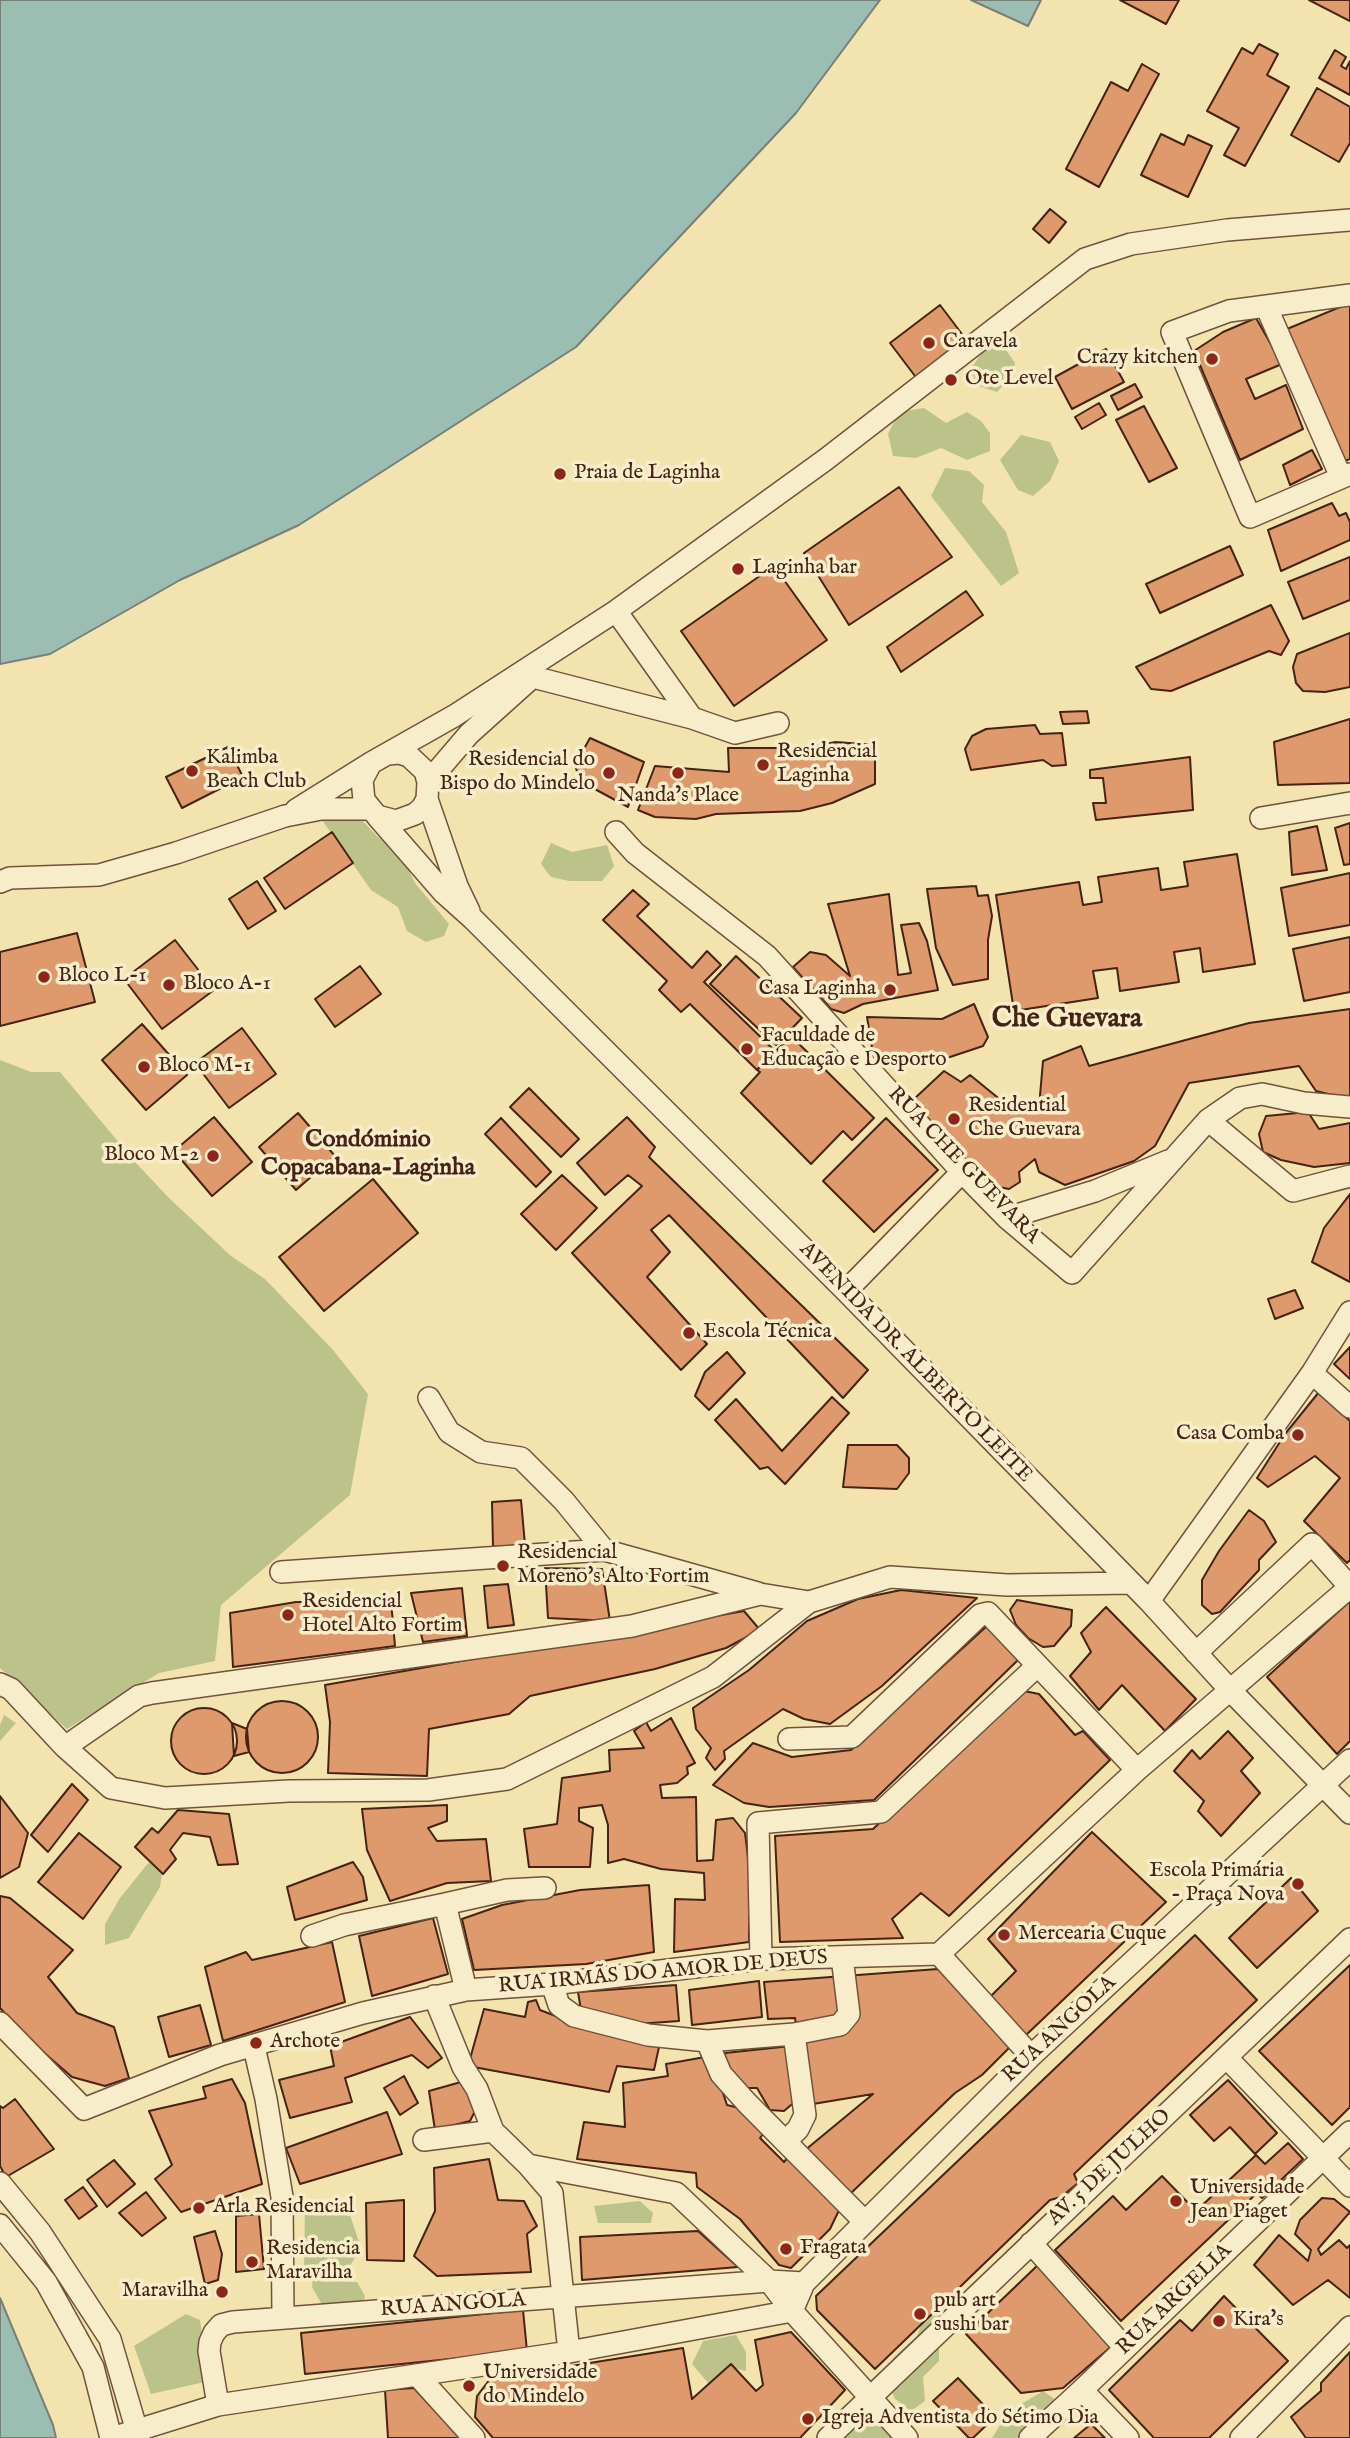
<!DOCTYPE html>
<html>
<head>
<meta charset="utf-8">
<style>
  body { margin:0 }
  canvas { display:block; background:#f2e3af }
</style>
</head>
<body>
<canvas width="1350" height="2438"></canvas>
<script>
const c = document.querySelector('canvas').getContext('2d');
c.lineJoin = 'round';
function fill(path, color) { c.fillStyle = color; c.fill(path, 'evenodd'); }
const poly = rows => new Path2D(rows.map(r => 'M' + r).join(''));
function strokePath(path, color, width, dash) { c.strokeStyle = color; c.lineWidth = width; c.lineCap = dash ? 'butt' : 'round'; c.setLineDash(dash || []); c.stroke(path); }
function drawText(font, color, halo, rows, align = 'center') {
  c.font = font + ' "IM FELL English",serif'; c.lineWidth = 7; c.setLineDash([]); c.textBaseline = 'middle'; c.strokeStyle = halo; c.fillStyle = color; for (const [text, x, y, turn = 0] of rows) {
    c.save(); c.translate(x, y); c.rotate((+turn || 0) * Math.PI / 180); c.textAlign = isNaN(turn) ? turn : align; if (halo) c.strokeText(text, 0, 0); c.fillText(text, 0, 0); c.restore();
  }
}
fill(poly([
  [1002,344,1015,363,1011,377,997,392,979,386,970,370,983,351],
  [924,408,946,423,967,412,981,421,990,433,990,451,967,460,941,448,916,458,893,456,888,434,899,412],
  [1021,435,1050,442,1059,461,1050,481,1033,496,1018,490,1000,460],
  [945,468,969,471,984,485,982,502,1006,532,1019,573,1001,586,931,496],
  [340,816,360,818,377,836,400,853,415,883,449,924,444,936,426,942,407,931,398,907,371,890,322,820],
  [551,843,572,852,607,845,614,866,602,881,569,881,551,877,541,864],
  [0,1060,31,1072,60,1072,136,1163,169,1198,231,1256,265,1279,333,1350,368,1394,350,1495,221,1605,215,1661,159,1673,67,1729,0,1668],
  [4,1715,16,1723,0,1741,0,1725],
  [149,1862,162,1873,160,1887,129,1938,105,1945,105,1924,120,1898],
  [640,2201,653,2213,651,2223,598,2223,594,2206],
  [323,2202,350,2215,361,2248,348,2269,304,2268,305,2204],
  [323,2275,336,2281,357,2282,365,2296,363,2305,327,2306,321,2303,312,2287,313,2277],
  [186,2314,200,2320,209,2381,151,2394,134,2346],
  [939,2315,939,2361,923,2377,925,2401,911,2411,895,2399,883,2372,895,2356,917,2336,924,2317],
  [736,2335,746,2352,746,2371,728,2367,709,2384,692,2364,703,2341],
  [1043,2391,1065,2406,1035,2422,1018,2438,992,2438,1008,2412],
  [870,2415,892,2438,845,2438]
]), '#bcc38a');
const water = poly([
  [0,0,880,0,796,113,576,347,299,525,180,580,50,654,0,664,0,0],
  [971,0,1041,0,1028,26,971,0],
  [0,2298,53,2425,56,2438,0,2438,0,2298]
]);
fill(water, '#9cbdb1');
strokePath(water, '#7a7f73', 2);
const building = poly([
  [1120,0,1179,0,1166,24,1120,0],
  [1309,0,1350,0,1350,21,1309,0],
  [1259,44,1278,54,1267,75,1289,87,1245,166,1224,155,1239,128,1207,111,1242,48,1253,54,1259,44],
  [1335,50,1346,57,1341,66,1346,69,1350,61,1350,95,1319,78,1335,50],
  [1142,64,1159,74,1099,187,1066,169,1111,82,1128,91,1142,64],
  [1317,88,1350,107,1350,143,1339,162,1291,135,1317,88],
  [1161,134,1184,145,1188,135,1212,146,1188,197,1141,175,1161,134],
  [1050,209,1066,222,1049,243,1033,229,1050,209],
  [1350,303,1350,459,1345,461,1287,329,1350,303],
  [940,305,968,342,918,380,890,343,940,305],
  [1256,318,1282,364,1246,379,1255,399,1286,385,1303,429,1240,460,1194,351,1223,332,1256,318],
  [1106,349,1124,382,1072,409,1055,377,1106,349],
  [1135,384,1142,397,1118,410,1111,396,1135,384],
  [1099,403,1106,415,1082,429,1075,417,1099,403],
  [1144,406,1177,468,1149,482,1116,420,1144,406],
  [1312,450,1322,469,1290,485,1283,465,1312,450],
  [899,487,952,557,849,625,804,553,899,487],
  [1332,503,1339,516,1346,513,1350,522,1350,540,1281,571,1268,530,1332,503],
  [1230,546,1243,575,1160,613,1146,584,1230,546],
  [1350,557,1350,600,1303,619,1288,582,1350,557],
  [774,566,827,640,734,706,681,631,774,566],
  [966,591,983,615,901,672,887,647,966,591],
  [1271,605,1289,641,1281,655,1269,651,1171,691,1151,689,1136,667,1271,605],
  [1350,633,1350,687,1325,692,1303,691,1296,683,1293,667,1297,654,1350,633],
  [1087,711,1089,723,1063,724,1060,712,1087,711],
  [1350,719,1350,783,1278,785,1274,742,1350,719],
  [1035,725,1040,734,1062,733,1066,765,1052,766,1043,760,971,770,965,749,972,736,986,729,1035,725],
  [590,738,644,762,628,807,580,781,575,765,590,738],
  [836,742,875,745,875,784,832,803,800,811,716,814,696,819,655,817,638,810,655,766,729,772,728,748,804,748,836,742],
  [228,747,243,777,182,808,166,777,228,747],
  [1190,757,1193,810,1096,820,1093,803,1106,803,1103,778,1090,778,1090,770,1190,757],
  [1350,823,1350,864,1344,865,1335,828,1350,823],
  [1317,826,1327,870,1292,875,1289,832,1317,826],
  [332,832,353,863,285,909,264,878,332,832],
  [1237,854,1255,964,1203,972,1200,948,1174,952,1179,982,1120,991,1117,968,1093,971,1098,998,1014,1011,996,895,1079,882,1083,905,1102,902,1098,877,1158,868,1161,890,1188,886,1184,862,1237,854],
  [1350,873,1350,925,1289,936,1281,888,1350,873],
  [257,881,276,911,248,929,229,899,257,881],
  [976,886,978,896,988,895,992,916,988,940,988,979,953,985,936,948,927,889,976,886],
  [633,890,649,904,637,916,692,968,707,951,721,965,704,982,775,1051,757,1070,690,1004,681,1012,659,990,667,981,603,920,633,890],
  [889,894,898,975,911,973,901,925,919,923,927,941,938,990,863,1004,844,1013,831,1009,793,967,810,952,826,955,850,976,828,904,889,894],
  [77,933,95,1002,0,1026,0,952,77,933],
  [1350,937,1350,992,1304,1001,1293,949,1350,937],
  [175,940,214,990,162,1029,124,979,175,940],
  [736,956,802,1018,776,1045,710,984,736,956],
  [360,966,381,994,335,1027,315,999,360,966],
  [974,1004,988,1037,983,1046,950,1057,893,1062,872,1048,867,1017,942,1019,974,1004],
  [1350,1009,1350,1096,1340,1097,1316,1091,1299,1066,1189,1083,1155,1146,1134,1161,1065,1185,1039,1172,1035,1159,1019,1172,1020,1182,1009,1189,993,1186,938,1132,914,1099,944,1071,961,1082,970,1075,1013,1110,1039,1107,1043,1061,1081,1046,1089,1066,1249,1023,1350,1009],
  [142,1024,187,1075,146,1110,102,1060,142,1024],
  [242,1028,276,1074,229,1108,195,1063,242,1028],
  [791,1036,874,1118,852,1140,843,1131,811,1164,741,1093,760,1072,757,1070,791,1036],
  [529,1088,579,1139,561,1157,510,1107,529,1088],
  [1308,1112,1319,1129,1350,1123,1350,1163,1314,1167,1281,1160,1263,1152,1259,1134,1266,1116,1308,1112],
  [298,1113,335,1156,296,1190,259,1147,298,1113],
  [214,1117,252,1162,212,1196,174,1151,214,1117],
  [627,1117,655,1147,649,1157,868,1370,843,1398,669,1215,651,1230,670,1252,647,1277,707,1344,681,1370,572,1253,642,1186,628,1175,605,1195,577,1163,627,1117],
  [501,1118,551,1172,536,1187,485,1134,501,1118],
  [886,1118,938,1170,874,1232,823,1181,886,1118],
  [562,1175,597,1208,556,1250,521,1214,562,1175],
  [373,1179,418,1233,324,1311,279,1257,373,1179],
  [1350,1194,1350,1282,1312,1262,1324,1228,1350,1194],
  [1295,1290,1303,1308,1275,1319,1268,1299,1295,1290],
  [1350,1347,1350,1379,1334,1364,1350,1347],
  [727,1352,745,1373,709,1410,695,1396,705,1372,727,1352],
  [1319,1392,1350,1421,1350,1560,1347,1563,1304,1521,1340,1478,1315,1456,1268,1487,1257,1478,1285,1434,1319,1392],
  [832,1397,849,1413,785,1484,768,1467,760,1469,715,1420,736,1399,782,1451,832,1397],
  [848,1445,897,1445,909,1458,909,1473,897,1489,843,1487,848,1445],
  [521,1500,525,1545,493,1547,492,1502,521,1500],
  [1249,1510,1264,1521,1276,1542,1259,1560,1259,1570,1220,1612,1212,1614,1202,1605,1202,1580,1219,1551,1249,1510],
  [545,1568,602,1569,610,1621,548,1618,545,1568],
  [508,1584,514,1625,488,1628,484,1586,508,1584],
  [462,1588,467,1636,423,1642,411,1593,462,1588],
  [901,1590,977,1598,882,1686,830,1724,804,1719,783,1709,724,1751,725,1759,715,1770,706,1758,711,1748,696,1729,693,1708,749,1670,807,1621,858,1599,901,1590],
  [1017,1600,1072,1610,1071,1626,1054,1646,1043,1647,1028,1638,1016,1625,1010,1610,1017,1600],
  [391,1601,395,1646,233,1667,230,1613,296,1602,391,1601],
  [1350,1601,1350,1741,1337,1754,1267,1677,1350,1601],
  [1106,1607,1196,1699,1165,1731,1122,1685,1099,1710,1070,1676,1091,1652,1081,1633,1106,1607],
  [744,1611,760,1630,726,1648,655,1669,530,1696,509,1714,429,1729,427,1776,328,1773,330,1722,325,1685,744,1611],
  [988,1625,1018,1660,874,1800,769,1807,744,1803,713,1785,753,1743,792,1757,851,1750,988,1625],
  [1024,1691,1039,1694,1075,1735,1083,1731,1110,1760,949,1916,921,1893,892,1919,903,1938,780,1942,775,1836,873,1829,996,1713,1024,1691],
  '246 1737a36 36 0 1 1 72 0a36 36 0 1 1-72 0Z',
  '171 1741a33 33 0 1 1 66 0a33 33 0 1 1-66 0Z',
  [671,1718,695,1763,687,1767,688,1774,677,1783,660,1785,662,1798,696,1797,697,1861,713,1860,716,1820,733,1818,745,1833,749,1866,749,1942,674,1952,675,1899,705,1900,704,1873,661,1869,624,1859,608,1863,608,1825,602,1805,579,1808,579,1821,593,1828,590,1867,529,1867,524,1829,557,1824,562,1778,610,1771,609,1750,644,1748,634,1731,646,1722,651,1731,671,1718],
  [232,1723,247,1729,249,1752,234,1756,232,1723],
  [1228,1731,1253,1758,1241,1771,1260,1793,1221,1836,1198,1811,1204,1801,1174,1771,1192,1750,1200,1759,1228,1731],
  [72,1784,88,1800,48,1852,31,1835,72,1784],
  [0,1796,28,1833,19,1867,0,1878,0,1796],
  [447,1805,447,1821,428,1828,437,1841,486,1839,491,1881,447,1883,390,1901,367,1850,362,1809,447,1805],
  [178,1810,229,1814,238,1864,218,1865,210,1837,183,1833,170,1850,176,1859,163,1874,135,1847,152,1828,158,1833,178,1810],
  [1092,1832,1166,1902,1025,2036,990,1997,1016,1971,988,1939,1092,1832],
  [79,1833,121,1867,83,1919,38,1882,79,1833],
  [353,1862,363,1877,367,1900,295,1920,287,1887,353,1862],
  [1291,1878,1318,1911,1257,1968,1229,1938,1291,1878],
  [649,1885,654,1952,586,1964,474,1970,462,1919,502,1905,580,1890,649,1885],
  [0,1896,10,1898,73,1950,48,1977,77,2013,114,2027,129,2078,105,2086,72,2077,27,2038,0,2008,0,1896],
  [433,1918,448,1974,372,1996,359,1936,433,1918],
  [1195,1935,1257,2000,1074,2174,1078,2183,1061,2197,1050,2200,875,2369,817,2310,816,2296,1195,1935],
  [332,1942,345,2002,223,2041,205,1967,246,1952,252,1960,332,1942],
  [1350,1965,1350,2107,1332,2125,1259,2051,1350,1965],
  [938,1969,1010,2047,982,2075,955,2093,848,2196,804,2151,873,2094,807,2105,795,2018,768,2019,764,1982,938,1969],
  [759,1981,762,2017,692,2025,689,1990,759,1981],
  [676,1985,679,2021,637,2024,581,2010,578,1992,676,1985],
  [536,2000,540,2010,579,2025,659,2047,654,2070,617,2066,609,2092,468,2066,484,2009,525,2017,528,2002,536,2000],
  [200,2005,211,2045,169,2057,158,2017,200,2005],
  [410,2017,442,2058,428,2068,412,2055,345,2078,352,2102,290,2118,279,2080,334,2066,330,2046,410,2017],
  [791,2046,798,2099,784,2111,770,2110,757,2088,743,2088,726,2068,725,2053,791,2046],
  [705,2057,719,2081,727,2105,751,2111,768,2128,760,2138,784,2162,789,2156,842,2204,830,2229,791,2268,779,2265,740,2219,697,2187,696,2173,577,2159,584,2122,625,2127,623,2083,668,2076,666,2064,705,2057],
  [404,2076,418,2103,400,2115,384,2088,404,2076],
  [232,2079,245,2103,262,2184,181,2212,155,2179,172,2165,149,2111,206,2098,203,2087,232,2079],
  [1228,2080,1277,2133,1255,2154,1230,2127,1214,2141,1190,2115,1228,2080],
  [461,2082,476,2109,470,2121,435,2130,429,2091,461,2082],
  [15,2099,54,2149,6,2177,0,2166,0,2106,3,2108,15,2099],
  [387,2112,402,2154,300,2184,286,2148,387,2112],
  [1288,2143,1303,2159,1262,2198,1257,2193,1121,2321,1055,2250,1113,2196,1126,2210,1162,2176,1196,2211,1256,2155,1265,2164,1288,2143],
  [489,2159,498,2200,524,2201,537,2226,527,2234,531,2272,437,2276,414,2256,435,2211,434,2168,489,2159],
  [114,2160,135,2184,107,2207,87,2180,114,2160],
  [83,2187,97,2206,79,2219,65,2200,83,2187],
  [146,2192,166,2218,142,2236,119,2213,146,2192],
  [1322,2198,1334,2199,1350,2212,1318,2249,1321,2255,1339,2240,1347,2248,1350,2245,1350,2298,1328,2280,1293,2305,1254,2265,1279,2235,1308,2261,1311,2250,1295,2234,1300,2220,1322,2198],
  [404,2200,404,2261,367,2260,366,2203,404,2200],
  [259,2214,264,2269,236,2272,236,2216,259,2214],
  [215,2231,222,2254,218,2280,205,2284,194,2237,215,2231],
  [698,2231,738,2267,582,2280,580,2237,698,2231],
  [1040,2263,1113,2345,1063,2388,1021,2393,966,2334,1040,2263],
  [1224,2296,1288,2361,1209,2438,1154,2438,1109,2390,1180,2320,1192,2331,1224,2296],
  [523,2310,527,2351,305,2374,301,2333,523,2310],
  [791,2332,845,2390,800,2438,493,2438,475,2417,477,2396,490,2379,683,2348,692,2399,731,2364,756,2391,763,2385,755,2340,791,2332],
  [1350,2352,1350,2438,1306,2438,1291,2417,1321,2391,1321,2383,1350,2352],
  [958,2378,995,2417,973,2438,969,2438,933,2401,958,2378],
  [414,2388,460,2438,388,2438,385,2390,414,2388],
  [1091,2424,1105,2438,1074,2438,1091,2424]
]);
fill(building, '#de9a6c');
strokePath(building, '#462315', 2);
const minor = poly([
  [1350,295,1229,311,1172,332,1250,517,1350,474],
  [1266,306,1341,477],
  [533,677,692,718,616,611],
  [692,718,735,733,778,723],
  [388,754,399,753,409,756,425,771,428,782,427,799,422,808,415,814,396,821,377,816,364,800,362,780,371,763,454,716,616,611,825,460,1085,259,1131,244,1227,230,1350,220],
  [428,782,469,734,528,681],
  [427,799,457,886,469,911],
  [296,810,371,763],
  [377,816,444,893,473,919,846,1291,1149,1601,1231,1691,1350,1813],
  [1261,818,1350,803],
  [616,832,635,853,767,956,962,1172,1007,1218,1072,1273,1208,1120,1240,1098,1262,1094,1304,1103,1350,1107],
  [0,882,10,878,99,875,176,853,285,816,321,809,370,809],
  [1208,1120,1293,1191,1350,1176],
  [1007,1218,1095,1191,1168,1161],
  [846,1291,962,1172],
  [1312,1373,1350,1407],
  [429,1398,449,1432,481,1452,521,1458,564,1501,604,1550],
  [281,1572,604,1550,758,1593],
  [1149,1601,1312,1373,1350,1312],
  [1196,1653,1312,1544,1350,1587],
  [0,1684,11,1689,65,1747,139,1696,152,1693,632,1626,760,1594,809,1602,890,1577,1007,1585,1131,1583],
  [789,1739,852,1737,980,1615,988,1613,1137,1770],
  [65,1747,111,1788,165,1798,289,1791,428,1790,507,1779,713,1677,809,1602],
  [445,1904,507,1890,545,1888],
  [312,1936,344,1925,445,1904,466,1990],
  [939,1954,1031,2056],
  [761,1959,758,1823,881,1812,1037,1666],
  [552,1984,559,2005,574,2016,648,2035,707,2041,794,2034,840,2025,849,2014,842,1957],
  [434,1996,463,2067,477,2089,493,2131],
  [0,2023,84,2109,220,2055,363,2013,466,1990,552,1984,761,1959,939,1954,1137,1770,1350,1587],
  [707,2041,721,2074,747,2103,865,2222],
  [254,2047,266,2099,282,2197,283,2317],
  [1227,2058,1350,2186],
  [424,2140,493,2131,528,2165,552,2193,569,2352],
  [786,2141,798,2129,805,2115,794,2034],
  [528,2165,676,2193,769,2281,792,2311,907,2438],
  [0,2183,40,2232,110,2339,139,2438],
  [0,2225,46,2282,93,2367,111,2438],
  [1031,2243,1125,2348],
  [417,2375,474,2438],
  [1082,2390,1128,2438],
  [218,2405,209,2351,210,2342,214,2333,221,2325,233,2322,769,2281,804,2283],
  [112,2438,218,2405,569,2352,792,2311,804,2283,1031,2056,1350,1760],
  [828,2438,1350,1939],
  [1030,2438,1082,2390,1350,2132],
  [1241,2438,1350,2327]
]);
strokePath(minor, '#71533c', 24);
strokePath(minor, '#f7edcb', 21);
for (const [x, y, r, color] of [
  [929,343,7,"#8f2418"],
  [1212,359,7,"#8f2418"],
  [951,380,7,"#8f2418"],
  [560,474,7,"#8f2418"],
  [738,569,7,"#8f2418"],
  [763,765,7,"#8f2418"],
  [192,771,7,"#8f2418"],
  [609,773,7,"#8f2418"],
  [678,773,7,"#8f2418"],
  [44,977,7,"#8f2418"],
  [169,985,7,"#8f2418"],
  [890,990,7,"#8f2418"],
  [747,1049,7,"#8f2418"],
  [144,1067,7,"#8f2418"],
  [954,1119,7,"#8f2418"],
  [213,1156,7,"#8f2418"],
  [689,1333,7,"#8f2418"],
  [1298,1435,7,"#8f2418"],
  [503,1566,7,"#8f2418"],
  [288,1615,7,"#8f2418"],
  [1298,1884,7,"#8f2418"],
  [1004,1935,7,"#8f2418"],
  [256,2043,7,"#8f2418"],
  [1176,2201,7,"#8f2418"],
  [199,2208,7,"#8f2418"],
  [786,2249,7,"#8f2418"],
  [252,2262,7,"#8f2418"],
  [222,2292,7,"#8f2418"],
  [920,2314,7,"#8f2418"],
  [1219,2321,7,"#8f2418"],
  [469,2386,7,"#8f2418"],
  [808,2419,7,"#8f2418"]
]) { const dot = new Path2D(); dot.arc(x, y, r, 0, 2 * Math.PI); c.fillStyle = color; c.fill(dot); strokePath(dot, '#f7edcb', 2.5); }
drawText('21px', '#462315', '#f7edcb', [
  ["Caravela",943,343],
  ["Crazy kitchen",1198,359,"right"],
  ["Ote Level",965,380],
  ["Praia de Laginha",574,474],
  ["Laginha bar",752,569],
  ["Residencial",777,753],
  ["Laginha",777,777],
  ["Kalimba",206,759],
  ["Beach Club",206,783],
  ["Residencial do",595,761,"right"],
  ["Bispo do Mindelo",595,785,"right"],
  ["Nanda’s Place",678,797,"center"],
  ["Bloco L-1",58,977],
  ["Bloco A-1",183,985],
  ["Casa Laginha",876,990,"right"],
  ["Faculdade de",761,1037],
  ["Educação e Desporto",761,1061],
  ["Bloco M-1",158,1067],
  ["Residential",968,1107],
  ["Che Guevara",968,1131],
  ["Bloco M-2",199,1156,"right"],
  ["Escola Técnica",703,1333],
  ["Casa Comba",1284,1435,"right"],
  ["Residencial",517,1554],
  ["Moreno's Alto Fortim",517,1578],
  ["Residencial",302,1603],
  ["Hotel Alto Fortim",302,1627],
  ["Escola Primária",1284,1872,"right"],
  ["- Praça Nova",1284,1896,"right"],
  ["Mercearia Cuque",1018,1935],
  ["Archote",270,2043],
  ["Universidade",1190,2189],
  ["Jean Piaget",1190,2213],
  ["Arla Residencial",213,2208],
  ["Fragata",800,2249],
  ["Residencia",266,2250],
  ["Maravilha",266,2274],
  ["Maravilha",208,2292,"right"],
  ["pub art",934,2302],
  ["sushi bar",934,2326],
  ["Kira's",1233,2321],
  ["Universidade",483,2374],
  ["do Mindelo",483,2398],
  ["Igreja Adventista do Sétimo Dia",822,2419]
], 'left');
drawText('21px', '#462315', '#f7edcb', [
  ["RUA CHE GUEVARA",963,1166,46],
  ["AVENIDA DR. ALBERTO LEITE",915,1363,46],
  ["RUA IRMÃS DO AMOR DE DEUS",663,1973,-5],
  ["RUA ANGOLA",1060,2030,-43],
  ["AV. 5 DE JULHO",1110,2168,-43],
  ["RUA ARGELIA",1175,2300,-44],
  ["RUA ANGOLA",453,2306,-4]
]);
drawText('bold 24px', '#462315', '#f7edcb', [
  ["Condóminio",368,1141],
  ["Copacabana-Laginha",368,1169]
]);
drawText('bold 28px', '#462315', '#f7edcb', [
  ["Che Guevara",1067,1020]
]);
</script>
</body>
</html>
